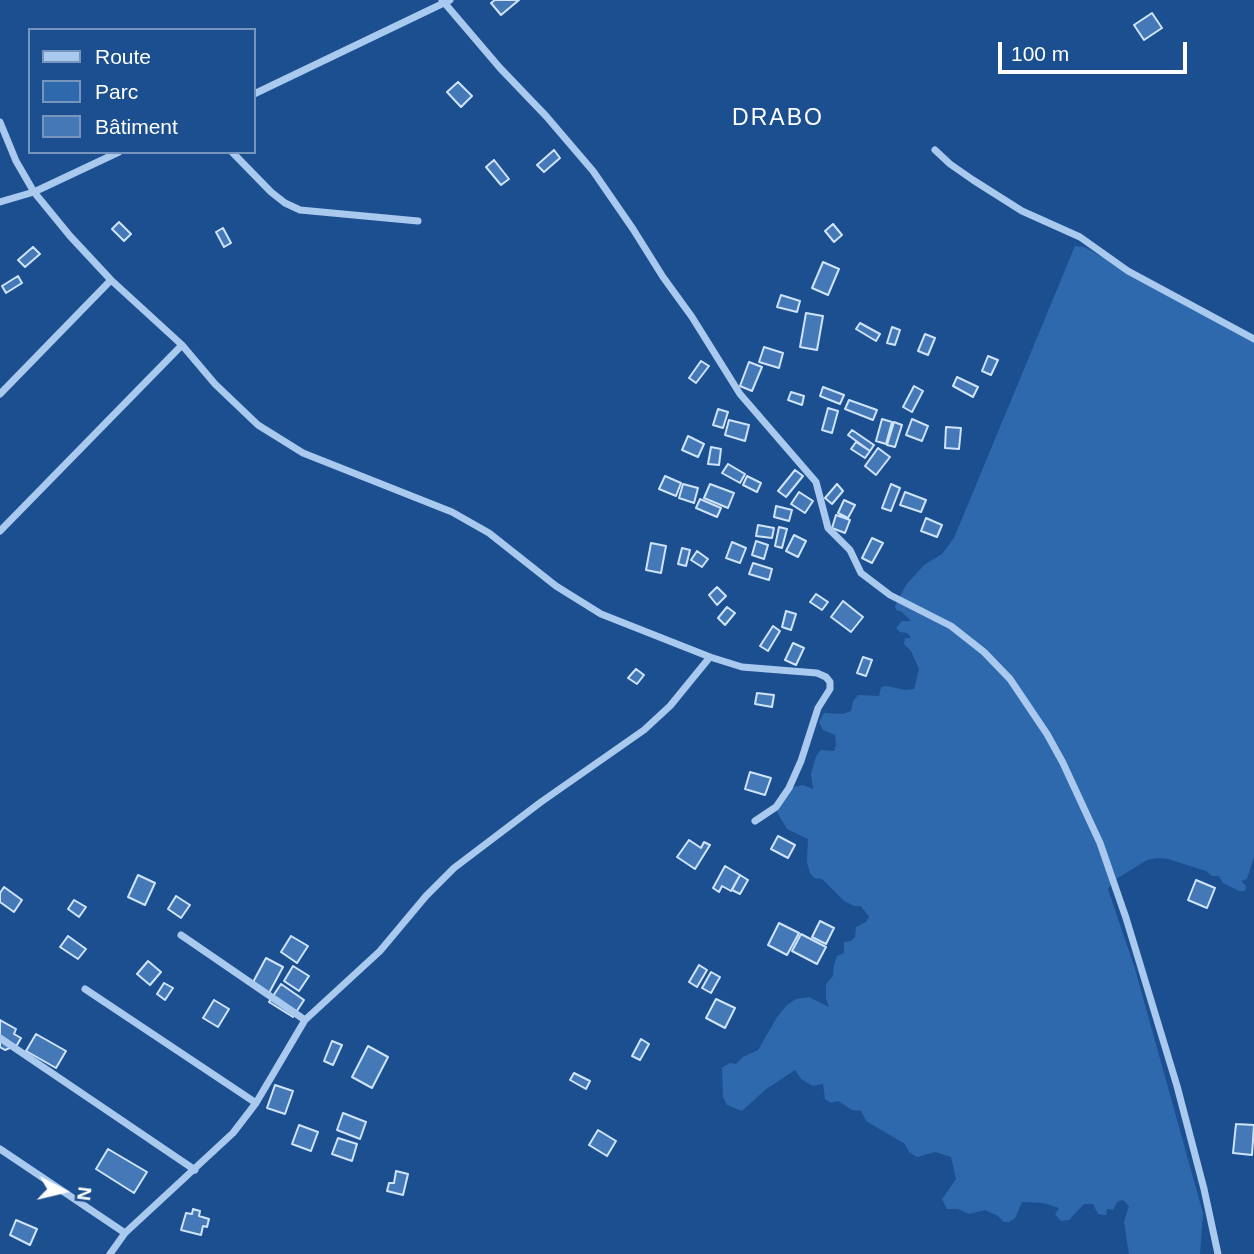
<!DOCTYPE html>
<html>
<head>
<meta charset="utf-8">
<style>
  body { margin:0 }
  #map { position:relative; width:1254px; height:1254px; overflow:hidden; background:#1b4f8f; font-family:Arial,sans-serif }
  canvas { display:block }
  .legend { position:absolute; left:28px; top:28px; width:228px; height:126px; box-sizing:border-box; background:#1b4f8f; border:2px solid #7695bc; margin:0; padding:9px 12px; list-style:none; font-size:21px; color:#fff }
  .legend li { display:flex; align-items:center; gap:14px; height:35px }
  .legend b { width:35px; border:2px solid #7695bc }
  .north { position:absolute; left:28px; top:1156px; width:70px; height:70px; -webkit-text-stroke:5px #1b4f8f; paint-order:stroke; rotate:97deg; font-size:19px; font-weight:700; line-height:28px; text-align:center; color:#fff }
  .north::after { content:''; display:block; margin:auto; width:24px; height:32px; background:#fff; clip-path:polygon(50% 0,100% 100%,50% 72%,0 100%) }
  .scale { position:absolute; left:998px; top:42px; width:189px; height:32px; box-sizing:border-box; border:4px solid #fff; border-top:0; padding-left:9px; font-size:21px; line-height:24px; white-space:nowrap; color:#fff; -webkit-text-stroke:5px #1b4f8f; paint-order:stroke }
</style>
</head>
<body>
<div id="map">
<canvas width="1254" height="1254"></canvas>
<ul class="legend">
<li><b style="height:9px;background:#a9c9ee"></b>Route</li>
<li><b style="height:19px;background:#2e69ad"></b>Parc</li>
<li><b style="height:19px;background:#4478b7"></b>Bâtiment</li>
</ul>
<div class="north">N</div>
<div class="scale">100 m</div>
</div>
<script>
const c = document.querySelector('canvas').getContext('2d');
c.lineJoin = 'round';
function fill(path, color) { c.fillStyle = color; c.fill(path, 'evenodd'); }
const poly = rows => new Path2D(rows.map(r => 'M' + r).join(''));
function strokePath(path, color, width, dash) { c.strokeStyle = color; c.lineWidth = width; c.lineCap = dash ? 'butt' : 'round'; c.setLineDash(dash || []); c.stroke(path); }
function drawText(font, color, halo, rows, align = 'center') {
  c.font = font + ' Arial,sans-serif'; c.lineWidth = 5; c.setLineDash([]); c.textBaseline = 'middle'; c.strokeStyle = halo; c.fillStyle = color; for (const [text, x, y, turn = 0] of rows) {
    c.save(); c.translate(x, y); c.rotate((+turn || 0) * Math.PI / 180); c.textAlign = isNaN(turn) ? turn : align; if (halo) c.strokeText(text, 0, 0); c.fillText(text, 0, 0); c.restore();
  }
}
fill(poly([
  [1075,246,1084,247,1254,339,1254,857,1247,879,1241,881,1246,886,1245,891,1239,891,1223,883,1219,876,1212,876,1206,871,1168,859,1157,858,1147,860,1113,881,1108,889,1135,969,1203,1213,1200,1254,1129,1254,1124,1222,1129,1206,1123,1200,1117,1202,1113,1210,1107,1209,1106,1215,1098,1214,1093,1204,1084,1204,1069,1220,1061,1221,1055,1214,1059,1208,1043,1203,1022,1202,1015,1218,1009,1222,1004,1222,998,1216,985,1210,969,1214,958,1209,947,1209,942,1199,956,1179,951,1157,935,1152,917,1157,909,1152,905,1144,866,1121,861,1111,852,1110,838,1101,831,1103,825,1099,823,1084,813,1086,801,1079,795,1070,765,1090,742,1111,727,1105,723,1097,722,1068,730,1063,736,1064,743,1057,758,1050,777,1017,787,1005,796,999,809,997,829,1007,826,998,826,984,833,976,834,965,837,956,844,953,844,942,851,941,855,937,856,927,866,922,869,917,861,906,854,906,844,901,822,879,814,878,810,873,807,863,808,839,787,829,778,814,776,807,789,788,803,785,813,789,811,774,816,756,821,750,834,751,836,745,835,735,823,730,819,722,824,713,843,714,851,711,853,701,858,695,879,696,881,687,887,686,905,690,914,689,919,669,911,651,904,644,905,638,911,638,907,633,900,632,896,628,902,621,911,621,902,612,896,610,895,606,906,585,924,565,942,554,954,538]
]), '#2e69ad');
const building = poly([
  [495,0,519,0,501,15,491,3,495,0],
  [1152,13,1162,28,1144,40,1134,25,1152,13],
  [458,82,472,96,461,107,447,92,458,82],
  [554,150,560,158,544,172,537,165,554,150],
  [494,160,509,179,501,185,486,167,494,160],
  [119,222,131,234,124,241,112,229,119,222],
  [833,224,842,235,834,242,825,231,833,224],
  [223,228,231,243,224,247,216,232,223,228],
  [33,247,40,254,25,267,18,260,33,247],
  [823,262,839,269,828,295,812,288,823,262],
  [18,276,22,283,6,293,2,286,18,276],
  [781,295,800,301,797,312,777,307,781,295],
  [806,313,823,316,817,350,800,347,806,313],
  [860,323,880,334,876,341,856,329,860,323],
  [892,327,900,330,895,345,887,343,892,327],
  [925,334,935,338,928,355,918,351,925,334],
  [764,347,783,353,779,368,759,362,764,347],
  [988,356,998,360,991,375,982,371,988,356],
  [701,361,709,366,696,383,689,378,701,361],
  [749,362,762,367,752,391,740,386,749,362],
  [957,377,978,387,973,397,953,386,957,377],
  [914,386,923,391,912,412,903,407,914,386],
  [823,387,844,395,840,404,820,396,823,387],
  [791,392,804,396,802,405,788,400,791,392],
  [849,400,877,410,873,420,845,409,849,400],
  [828,408,838,411,832,433,822,430,828,408],
  [718,409,728,412,723,428,713,425,718,409],
  [882,419,892,422,886,444,876,441,882,419],
  [912,419,928,426,922,441,906,435,912,419],
  [729,420,749,425,745,441,725,435,729,420],
  [894,422,902,425,895,447,887,445,894,422],
  [946,427,961,428,959,449,945,448,946,427],
  [852,430,874,445,870,451,848,435,852,430],
  [688,436,704,444,698,457,682,450,688,436],
  [856,442,870,451,865,458,851,449,856,442],
  [711,447,721,449,719,465,708,464,711,447],
  [878,448,890,457,876,475,865,466,878,448],
  [728,464,745,474,740,483,722,473,728,464],
  [795,470,803,476,786,497,778,491,795,470],
  [665,476,681,483,676,496,659,489,665,476],
  [747,476,761,483,757,492,743,485,747,476],
  [683,484,698,488,694,503,679,498,683,484],
  [710,484,734,493,728,508,704,498,710,484],
  [837,484,843,491,832,504,825,498,837,484],
  [891,484,900,488,891,511,882,508,891,484],
  [799,492,813,501,805,513,791,504,799,492],
  [905,492,926,500,921,512,900,505,905,492],
  [700,499,721,508,717,517,696,508,700,499],
  [844,500,855,505,848,518,838,513,844,500],
  [776,506,792,510,789,521,774,517,776,506],
  [836,515,850,520,845,533,832,528,836,515],
  [926,518,942,525,937,537,921,531,926,518],
  [758,525,774,528,772,538,756,536,758,525],
  [779,527,787,529,782,548,775,546,779,527],
  [794,535,806,541,798,557,786,551,794,535],
  [872,538,883,543,872,563,862,558,872,538],
  [756,541,768,545,764,559,752,555,756,541],
  [732,542,746,548,740,563,726,558,732,542],
  [651,543,666,546,661,573,646,570,651,543],
  [682,548,690,550,686,566,678,564,682,548],
  [697,551,708,559,702,567,691,560,697,551],
  [753,563,772,569,769,580,749,574,753,563],
  [717,587,726,596,717,605,709,595,717,587],
  [816,594,828,602,822,610,810,602,816,594],
  [843,601,863,617,851,632,831,617,843,601],
  [727,607,735,613,725,625,718,618,727,607],
  [786,611,796,614,791,630,782,627,786,611],
  [773,626,780,631,768,651,760,646,773,626],
  [793,643,804,648,796,665,785,660,793,643],
  [863,657,872,660,866,676,857,673,863,657],
  [636,669,644,675,637,684,628,678,636,669],
  [757,693,774,695,772,707,755,704,757,693],
  [750,772,771,778,765,795,745,789,750,772],
  [778,836,795,845,788,858,771,849,778,836],
  [689,840,701,848,704,842,710,845,695,869,677,857,689,840],
  [725,866,740,875,731,891,722,886,719,892,713,888,725,866],
  [138,875,155,883,145,905,128,897,138,875],
  [740,875,748,880,740,894,732,890,740,875],
  [1196,880,1215,888,1207,908,1188,900,1196,880],
  [4,887,22,900,14,912,0,902,0,893,4,887],
  [176,896,190,905,181,918,168,909,176,896],
  [74,900,86,907,79,917,68,909,74,900],
  [820,921,834,928,826,944,812,937,820,921],
  [779,923,799,933,787,955,768,945,779,923],
  [801,934,826,947,817,964,792,951,801,934],
  [68,936,86,949,78,959,60,947,68,936],
  [291,936,308,946,297,963,281,952,291,936],
  [266,958,283,967,269,993,252,984,266,958],
  [148,961,161,972,150,985,137,974,148,961],
  [699,965,707,970,697,987,689,982,699,965],
  [293,966,309,976,299,991,284,981,293,966],
  [711,972,720,977,711,993,702,988,711,972],
  [164,983,173,988,165,1000,157,994,164,983],
  [281,984,304,1000,293,1017,269,1002,281,984],
  [716,999,735,1008,725,1028,706,1018,716,999],
  [214,1000,229,1009,218,1027,203,1018,214,1000],
  [0,1020,16,1029,14,1034,21,1038,17,1045,5,1050,0,1047,0,1020],
  [36,1034,66,1051,56,1068,26,1051,36,1034],
  [641,1039,649,1044,640,1060,632,1056,641,1039],
  [332,1041,342,1045,333,1065,324,1061,332,1041],
  [368,1046,388,1057,372,1088,352,1077,368,1046],
  [574,1073,590,1081,586,1089,570,1080,574,1073],
  [275,1085,293,1091,285,1114,267,1108,275,1085],
  [343,1113,366,1122,360,1139,337,1130,343,1113],
  [1236,1124,1254,1125,1252,1155,1233,1153,1236,1124],
  [299,1125,318,1132,311,1151,292,1144,299,1125],
  [598,1130,616,1141,607,1156,589,1145,598,1130],
  [338,1138,357,1144,352,1161,332,1154,338,1138],
  [108,1149,147,1172,134,1193,96,1169,108,1149],
  [396,1171,408,1174,403,1195,387,1191,389,1183,394,1183,396,1171],
  [193,1209,200,1211,199,1216,209,1219,207,1227,203,1226,201,1235,181,1230,186,1213,192,1214,193,1209],
  [16,1220,37,1229,30,1245,10,1235,16,1220]
]);
fill(building, '#4478b7');
strokePath(building, '#cfe3fa', 2);
strokePath(poly([
  [442,0,500,68,546,116,593,171,633,229,663,277,692,317,740,394,816,482,828,528,850,550,861,573,890,595,951,626,984,652,1010,679,1047,734,1063,763,1100,843,1126,918,1177,1086,1204,1189,1218,1254],
  [254,94,450,0],
  [0,122,16,161,34,192,70,236,111,280,182,345,215,384,258,425,303,453,452,512,489,533,556,586,601,614,710,657,742,667,817,673,826,677,830,682,830,689,818,708,801,761,789,788,776,807,755,821],
  [935,150,950,164,973,180,1022,211,1080,237,1128,271,1254,339],
  [232,152,271,192,285,203,300,210,418,221],
  [0,202,34,192,119,152],
  [0,394,111,280],
  [0,531,182,345],
  [181,935,305,1020],
  [85,989,256,1103],
  [0,1038,195,1170],
  [0,1149,125,1233],
  [110,1254,125,1233,233,1133,256,1103,305,1020,380,951,426,896,454,868,541,802,644,730,670,706,710,657]
]), '#a9c9ee', 7);
c.letterSpacing = '2px';
drawText('23px', '#fff', '#1b4f8f', [
  ["DRABO",778,119]
]);
c.letterSpacing = '0px';
</script>
</body>
</html>
